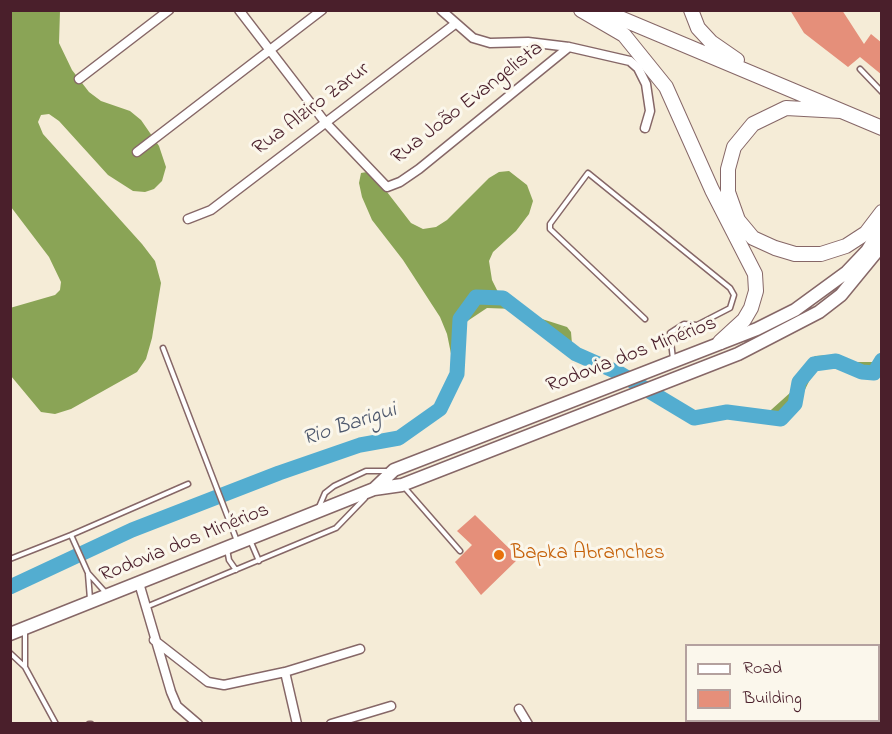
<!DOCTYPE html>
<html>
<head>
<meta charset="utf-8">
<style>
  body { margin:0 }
  #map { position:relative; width:892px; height:734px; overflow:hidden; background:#f5ecd7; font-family:"Indie Flower",sans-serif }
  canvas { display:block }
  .frame { position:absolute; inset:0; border:12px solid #4a1f2b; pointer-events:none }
  .legend { position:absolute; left:685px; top:644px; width:195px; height:78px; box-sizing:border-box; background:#fbf7ec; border:2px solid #b4a19f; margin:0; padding:8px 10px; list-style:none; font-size:18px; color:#4a1f2b }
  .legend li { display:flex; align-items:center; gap:12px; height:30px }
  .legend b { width:30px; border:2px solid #b4a19f }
</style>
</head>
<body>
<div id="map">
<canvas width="892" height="734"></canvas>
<div class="frame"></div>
<ul class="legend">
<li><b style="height:8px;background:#fff"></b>Road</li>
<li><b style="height:16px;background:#e58f7a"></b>Building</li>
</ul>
</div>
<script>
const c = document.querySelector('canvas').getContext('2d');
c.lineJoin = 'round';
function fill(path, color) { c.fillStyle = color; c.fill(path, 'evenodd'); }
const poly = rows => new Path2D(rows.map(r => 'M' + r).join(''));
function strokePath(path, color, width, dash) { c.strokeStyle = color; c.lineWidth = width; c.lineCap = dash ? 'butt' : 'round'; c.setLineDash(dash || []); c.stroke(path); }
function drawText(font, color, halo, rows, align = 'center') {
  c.font = font + ' "Indie Flower",sans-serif'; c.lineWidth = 6; c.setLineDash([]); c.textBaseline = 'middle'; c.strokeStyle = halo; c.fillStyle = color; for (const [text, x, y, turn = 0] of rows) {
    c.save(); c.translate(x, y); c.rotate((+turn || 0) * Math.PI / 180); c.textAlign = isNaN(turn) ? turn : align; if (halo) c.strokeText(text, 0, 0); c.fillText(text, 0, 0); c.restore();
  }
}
fill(poly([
  [11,11,60,11,59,43,72,70,89,92,101,101,130,111,141,120,159,146,166,167,162,181,154,189,145,192,133,191,108,175,59,121,49,114,41,115,38,122,43,134,142,244,155,261,161,283,152,338,146,359,137,372,71,409,55,414,41,412,11,376,10,308,55,295,60,290,61,282,49,257,11,207],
  [509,171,527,185,533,201,529,214,516,231,493,252,489,261,492,280,498,292,517,311,567,327,571,332,572,344,567,353,514,309,487,308,463,324,457,383,447,334,440,317,403,260,372,220,362,197,359,183,361,173,367,172,377,179,411,223,423,229,436,227,447,220,489,178,499,172],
  [830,355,853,362,880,362,872,372,835,363,817,365,796,408,781,419,762,418,791,392,804,366,815,356]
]), '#8aa456');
strokePath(poly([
  [10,587,132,530,279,473,360,445,399,438,440,409,457,374,460,319,476,297,503,298,576,354,619,373,694,418,727,412,781,419,795,404,799,382,814,364,836,361,862,372,874,373,882,360]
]), '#53add0', 15);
fill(poly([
  [790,10,842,10,864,44,871,34,882,43,882,75,860,57,848,67,804,33],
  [475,515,519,558,481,595,455,562,472,545,457,531]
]), '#e58f7a');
const service = poly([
  [860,69,882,92],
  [645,319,550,229,550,224,588,173,730,288,734,295,730,308,697,325,684,324,670,333,673,359],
  [163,348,237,541],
  [405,488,460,551],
  [319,507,325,493,334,486,366,471,386,471],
  [71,535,188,484],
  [250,540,259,561],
  [227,549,229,560,236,570],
  [10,559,71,535,88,573,106,593],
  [88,574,90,599],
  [146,607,336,528,365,498],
  [25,632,25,666],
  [10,653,25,667,56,724],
  [89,724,91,724]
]);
const minor = poly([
  [239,10,325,122,387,187,400,182,419,169,569,47],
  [441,10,473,38,490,43,528,42,569,47,630,61,638,68,646,84,650,111,645,128],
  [79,79,169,10],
  [137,152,322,10],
  [188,219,211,210,455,24],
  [139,583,171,692,177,706,198,724],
  [154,640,208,682,224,685,285,672,360,649],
  [285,672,297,724],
  [519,709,528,724],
  [331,724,391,706]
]);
const primary = poly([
  [374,489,394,470,757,329,795,310,847,272,867,251,882,227],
  [10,634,374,489,402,485,738,354,819,312,841,295,882,245]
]);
const trunk = poly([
  [581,10,624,35,666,87,712,190,755,274,756,291,751,308,744,320,720,342],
  [601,10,882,128],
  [691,10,698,28,711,42,737,60],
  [841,111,786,108,753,124,734,147,728,169,728,192,738,220,753,238,775,248,795,254,821,254,846,246,866,233,882,212]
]);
strokePath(service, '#866767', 7);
strokePath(minor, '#866767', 11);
strokePath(primary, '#866767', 15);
strokePath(trunk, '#866767', 16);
strokePath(service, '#fff', 4);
strokePath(minor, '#fff', 8);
strokePath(primary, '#fff', 12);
strokePath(trunk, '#fff', 14);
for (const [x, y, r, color] of [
  [499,555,6,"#e8710a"]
]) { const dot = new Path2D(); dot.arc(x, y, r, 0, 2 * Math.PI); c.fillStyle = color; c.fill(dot); strokePath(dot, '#fbf7ec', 2); }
drawText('21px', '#4a1f2b', '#fbf7ec', [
  ["Rua João Evangelista",468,104,-38],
  ["Rua Alziro Zarur",312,110,-37],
  ["Rodovia dos Minérios",632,356,-21],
  ["Rodovia dos Minérios",185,544,-22]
]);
drawText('21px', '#c56008', '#fbf7ec', [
  ["Bapka Abranches",511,555]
], 'left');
drawText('italic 22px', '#4e586d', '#fbf7ec', [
  ["Rio Barigui",350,426,-18]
]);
</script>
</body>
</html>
